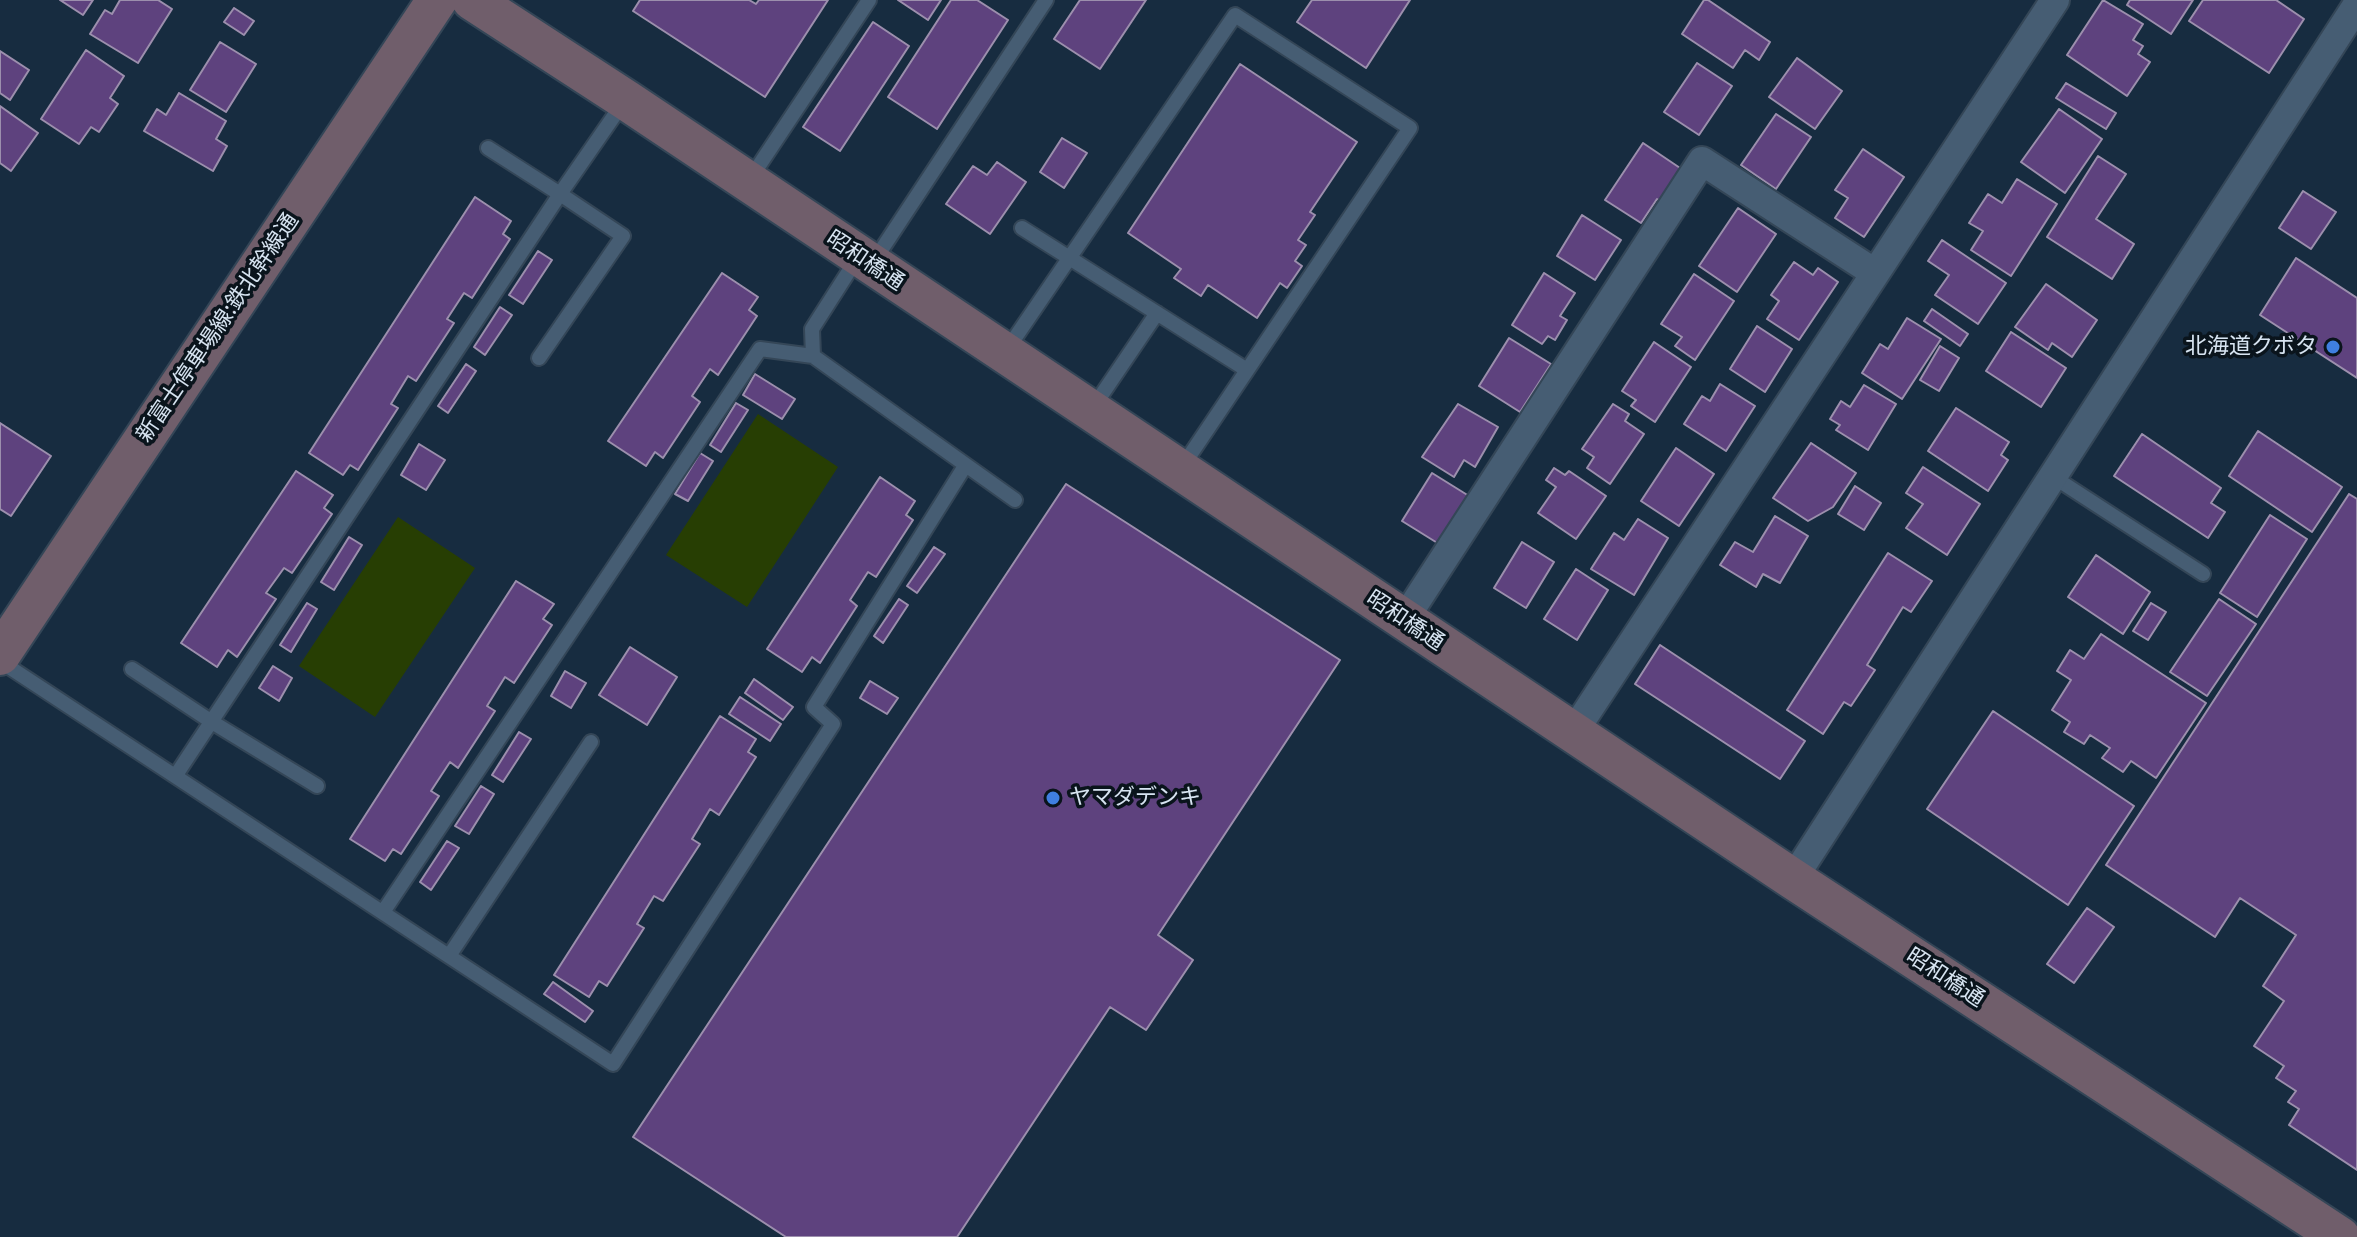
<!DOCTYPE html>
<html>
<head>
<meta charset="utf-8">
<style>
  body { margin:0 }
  canvas { display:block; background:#172c40 }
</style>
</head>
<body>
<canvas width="2357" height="1237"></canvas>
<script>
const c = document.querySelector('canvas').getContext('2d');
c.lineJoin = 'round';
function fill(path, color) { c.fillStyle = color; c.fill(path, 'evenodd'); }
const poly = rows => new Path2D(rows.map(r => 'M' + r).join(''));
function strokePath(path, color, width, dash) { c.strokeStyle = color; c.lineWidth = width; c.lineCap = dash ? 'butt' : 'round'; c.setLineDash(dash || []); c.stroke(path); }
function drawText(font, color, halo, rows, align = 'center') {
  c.font = font + ' "Noto Serif","Noto Sans JP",serif'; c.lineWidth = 7; c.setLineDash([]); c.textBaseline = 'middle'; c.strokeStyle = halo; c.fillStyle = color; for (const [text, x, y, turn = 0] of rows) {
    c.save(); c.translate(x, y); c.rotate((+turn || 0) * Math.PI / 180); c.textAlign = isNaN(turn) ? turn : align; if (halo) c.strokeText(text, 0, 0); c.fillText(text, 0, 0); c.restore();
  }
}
fill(poly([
  [758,414,838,467,747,607,666,555],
  [398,517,475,568,375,717,299,666]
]), '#273e03');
const building = poly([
  [60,0,93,0,83,15,60,0],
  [120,0,158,0,172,9,138,63,90,34,105,10,112,14,120,0],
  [640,0,749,0,756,4,759,0,828,0,765,97,633,11,640,0],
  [898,0,941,0,928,20,898,0],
  [951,0,977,0,1008,20,937,129,888,97,951,0],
  [1080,0,1146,0,1100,69,1054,39,1080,0],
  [1312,0,1410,0,1366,68,1297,22,1312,0],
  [1704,0,1708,0,1770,42,1759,60,1745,50,1733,68,1682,34,1704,0],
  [2103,0,2143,24,2133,40,2143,46,2138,54,2150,62,2127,96,2067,55,2103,0],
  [2130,0,2193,0,2171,34,2127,5,2130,0],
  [2203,0,2276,0,2304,19,2269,73,2189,21,2203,0],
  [234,8,254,21,244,35,224,22,234,8],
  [873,22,909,46,840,151,803,127,873,22],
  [220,42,256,64,226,112,190,90,220,42],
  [86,50,124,76,110,98,118,104,99,132,91,127,79,144,41,119,86,50],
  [0,51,29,70,10,100,0,93,0,51],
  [1797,58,1842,91,1815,129,1769,97,1797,58],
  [1697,63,1732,86,1699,135,1664,112,1697,63],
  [1240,64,1357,142,1310,212,1315,215,1298,240,1306,245,1295,261,1302,266,1287,288,1280,283,1257,318,1208,285,1201,296,1174,278,1181,269,1128,233,1240,64],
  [2066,83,2116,113,2106,129,2056,98,2066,83],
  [179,93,226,121,216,139,227,146,213,171,144,131,157,109,166,115,179,93],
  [0,106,38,133,11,171,0,163,0,106],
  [2059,109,2102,139,2065,193,2021,162,2059,109],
  [1776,114,1811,137,1776,189,1741,165,1776,114],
  [1062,138,1087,153,1064,188,1040,172,1062,138],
  [1643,143,1683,170,1662,202,1657,199,1641,223,1605,200,1643,143],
  [1863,149,1904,177,1864,237,1835,218,1848,198,1835,190,1863,149],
  [2098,156,2126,174,2096,219,2134,244,2112,279,2047,237,2098,156],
  [997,162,1026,182,990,234,946,204,973,166,987,175,997,162],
  [2017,179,2057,204,2011,276,1971,250,1983,231,1969,223,1988,194,2002,203,2017,179],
  [2303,191,2336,212,2311,249,2279,228,2303,191],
  [475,197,511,221,503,234,510,239,472,298,464,293,447,319,454,323,416,381,408,376,391,404,398,408,358,470,350,465,343,475,309,453,475,197],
  [1738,208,1776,234,1737,292,1699,266,1738,208],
  [1582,215,1621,240,1595,280,1557,256,1582,215],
  [1942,240,2006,283,1978,324,1935,295,1949,275,1928,261,1942,240],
  [538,251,552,260,523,304,509,295,538,251],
  [2296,258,2357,298,2357,378,2260,315,2296,258],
  [1794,262,1813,275,1818,268,1838,282,1799,340,1767,319,1779,301,1771,295,1794,262],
  [722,273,758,297,749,310,757,316,718,375,710,369,692,396,700,402,663,458,655,452,646,466,608,441,722,273],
  [1544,273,1575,293,1560,316,1567,320,1555,340,1548,336,1542,344,1512,325,1544,273],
  [1694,274,1734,301,1695,360,1675,346,1682,337,1661,324,1694,274],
  [2046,284,2097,320,2072,357,2052,343,2048,350,2015,327,2046,284],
  [500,307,512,315,485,355,474,347,500,307],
  [1932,309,1968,334,1960,346,1924,321,1932,309],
  [1907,318,1941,339,1902,399,1862,373,1880,344,1888,349,1907,318],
  [1757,326,1792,349,1765,392,1730,369,1757,326],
  [2011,332,2066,368,2041,407,1986,371,2011,332],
  [1509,338,1551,364,1520,412,1479,386,1509,338],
  [1654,342,1691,367,1655,422,1631,406,1636,400,1622,391,1654,342],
  [1940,346,1959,358,1939,391,1920,380,1940,346],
  [466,364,476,371,448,413,438,406,466,364],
  [755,374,795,399,782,419,743,395,755,374],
  [1720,384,1755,406,1726,451,1684,424,1702,396,1710,401,1720,384],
  [1864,385,1896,404,1868,450,1836,430,1840,425,1830,419,1841,401,1850,407,1864,385],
  [736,403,748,410,721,452,710,445,736,403],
  [1458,404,1498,427,1475,467,1464,460,1454,477,1422,457,1458,404],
  [1613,404,1629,414,1625,421,1644,434,1610,484,1587,468,1594,457,1582,449,1613,404],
  [1956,408,2009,442,2001,455,2008,460,1988,491,1928,451,1956,408],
  [0,423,51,456,11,516,0,509,0,423],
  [2258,431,2342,487,2312,532,2229,476,2258,431],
  [2142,434,2221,488,2211,503,2225,512,2208,538,2114,476,2142,434],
  [1811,443,1856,473,1833,507,1808,521,1773,498,1811,443],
  [419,444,445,460,426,490,401,475,419,444],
  [1676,448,1714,474,1679,526,1641,501,1676,448],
  [700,453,713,461,688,501,675,494,700,453],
  [1923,467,1980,504,1947,555,1906,528,1923,504,1906,493,1923,467],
  [1554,468,1565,475,1569,471,1606,496,1576,539,1538,513,1556,487,1546,480,1554,468],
  [296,471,333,495,324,508,332,514,292,573,284,568,266,593,276,599,237,657,228,650,217,667,181,643,296,471],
  [1432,473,1469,496,1439,544,1402,521,1432,473],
  [880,477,915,501,906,515,913,520,876,577,868,572,850,600,857,606,820,663,812,657,802,672,767,649,880,477],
  [1066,484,1340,660,1158,935,1193,960,1146,1030,1110,1007,957,1237,786,1237,633,1137,1066,484],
  [1855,486,1881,503,1864,530,1838,514,1855,486],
  [2349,494,2357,499,2357,1170,2289,1125,2299,1109,2288,1102,2296,1091,2276,1078,2284,1066,2254,1046,2284,1001,2263,986,2296,935,2240,898,2215,937,2106,865,2349,494],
  [2270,515,2307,539,2257,617,2220,593,2270,515],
  [1775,516,1808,536,1780,583,1763,574,1756,587,1720,565,1735,542,1753,552,1775,516],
  [1638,519,1668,538,1634,595,1591,569,1614,533,1624,540,1638,519],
  [349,537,362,545,334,590,321,582,349,537],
  [1522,542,1554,562,1526,608,1494,588,1522,542],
  [934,547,945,554,917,593,907,586,934,547],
  [1888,553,1932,581,1911,612,1903,607,1867,665,1875,670,1851,706,1844,702,1823,734,1787,710,1888,553],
  [2096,555,2150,592,2123,634,2068,597,2096,555],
  [1576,569,1608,590,1577,640,1544,619,1576,569],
  [516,581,554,604,543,619,552,625,514,683,505,677,487,706,495,711,458,768,450,762,431,791,439,796,401,854,393,849,385,861,350,839,516,581],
  [899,599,908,605,883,643,874,636,899,599],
  [2219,599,2256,624,2207,696,2170,672,2219,599],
  [307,603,317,609,291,652,280,645,307,603],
  [2151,603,2166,612,2148,640,2133,631,2151,603],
  [2101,634,2206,703,2156,778,2131,761,2123,772,2102,758,2110,748,2090,735,2084,744,2064,732,2070,722,2052,710,2071,680,2057,671,2070,650,2084,659,2101,634],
  [1660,645,1805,741,1780,779,1635,684,1660,645],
  [630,647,677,677,647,725,599,695,630,647],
  [273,666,292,678,279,701,259,688,273,666],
  [565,671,586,683,571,708,551,696,565,671],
  [754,679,793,707,783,720,745,693,754,679],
  [870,681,898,698,887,714,860,698,870,681],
  [740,697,781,724,770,741,729,714,740,697],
  [1993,711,2134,806,2068,905,1927,809,1993,711],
  [720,716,756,739,748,752,756,757,719,815,710,809,692,839,700,844,663,901,654,896,637,924,644,928,607,986,599,981,589,997,554,975,720,716],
  [519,732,531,739,503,782,492,775,519,732],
  [481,786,494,794,469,834,455,826,481,786],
  [447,841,459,848,431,890,420,882,447,841],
  [2087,908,2114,927,2074,983,2047,964,2087,908],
  [553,982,593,1011,585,1022,544,994,553,982]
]);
fill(building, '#5e427e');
strokePath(building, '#9c8fad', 2);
const lane = poly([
  [750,179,869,0],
  [1022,228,1247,370],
  [858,257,812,329,813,356,1015,500],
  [872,264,1046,0],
  [1006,351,1235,15,1410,128,1182,467],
  [539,358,623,236,560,194,623,103],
  [1092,409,1157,313],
  [2052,476,2203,574],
  [0,661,613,1064,833,724,814,707,965,466],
  [132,669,212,722,317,786],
  [176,775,560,194,488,148],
  [383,912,760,349,813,356],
  [449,956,591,742]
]);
const street = poly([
  [1404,620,1702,161,1875,273],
  [1573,733,2055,0],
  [1793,879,2357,5]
]);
const secondary = poly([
  [472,0,626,100,1793,879,2340,1237],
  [0,655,437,0]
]);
strokePath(lane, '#344657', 18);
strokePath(street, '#344657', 32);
strokePath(secondary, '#344657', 44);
strokePath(lane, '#465d73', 14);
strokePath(street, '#465d73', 28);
strokePath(secondary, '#705e6b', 40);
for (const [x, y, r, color] of [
  [2333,347,8,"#3f7fe0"],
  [1053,798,8,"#3f7fe0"]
]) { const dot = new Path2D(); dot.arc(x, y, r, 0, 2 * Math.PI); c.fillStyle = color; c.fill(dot); strokePath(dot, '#0a141c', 3); }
drawText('22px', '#d7e4f1', '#0a141c', [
  ["昭和橋通",865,261,34],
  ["新富士停車場線:鉄北幹線通",218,328,-56],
  ["昭和橋通",1405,621,34],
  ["昭和橋通",1945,978,33]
]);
drawText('22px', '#d7e4f1', '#0a141c', [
  ["北海道クボタ",2317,347],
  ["ヤマダデンキ",1069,798,"left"]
], 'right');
</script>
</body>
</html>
